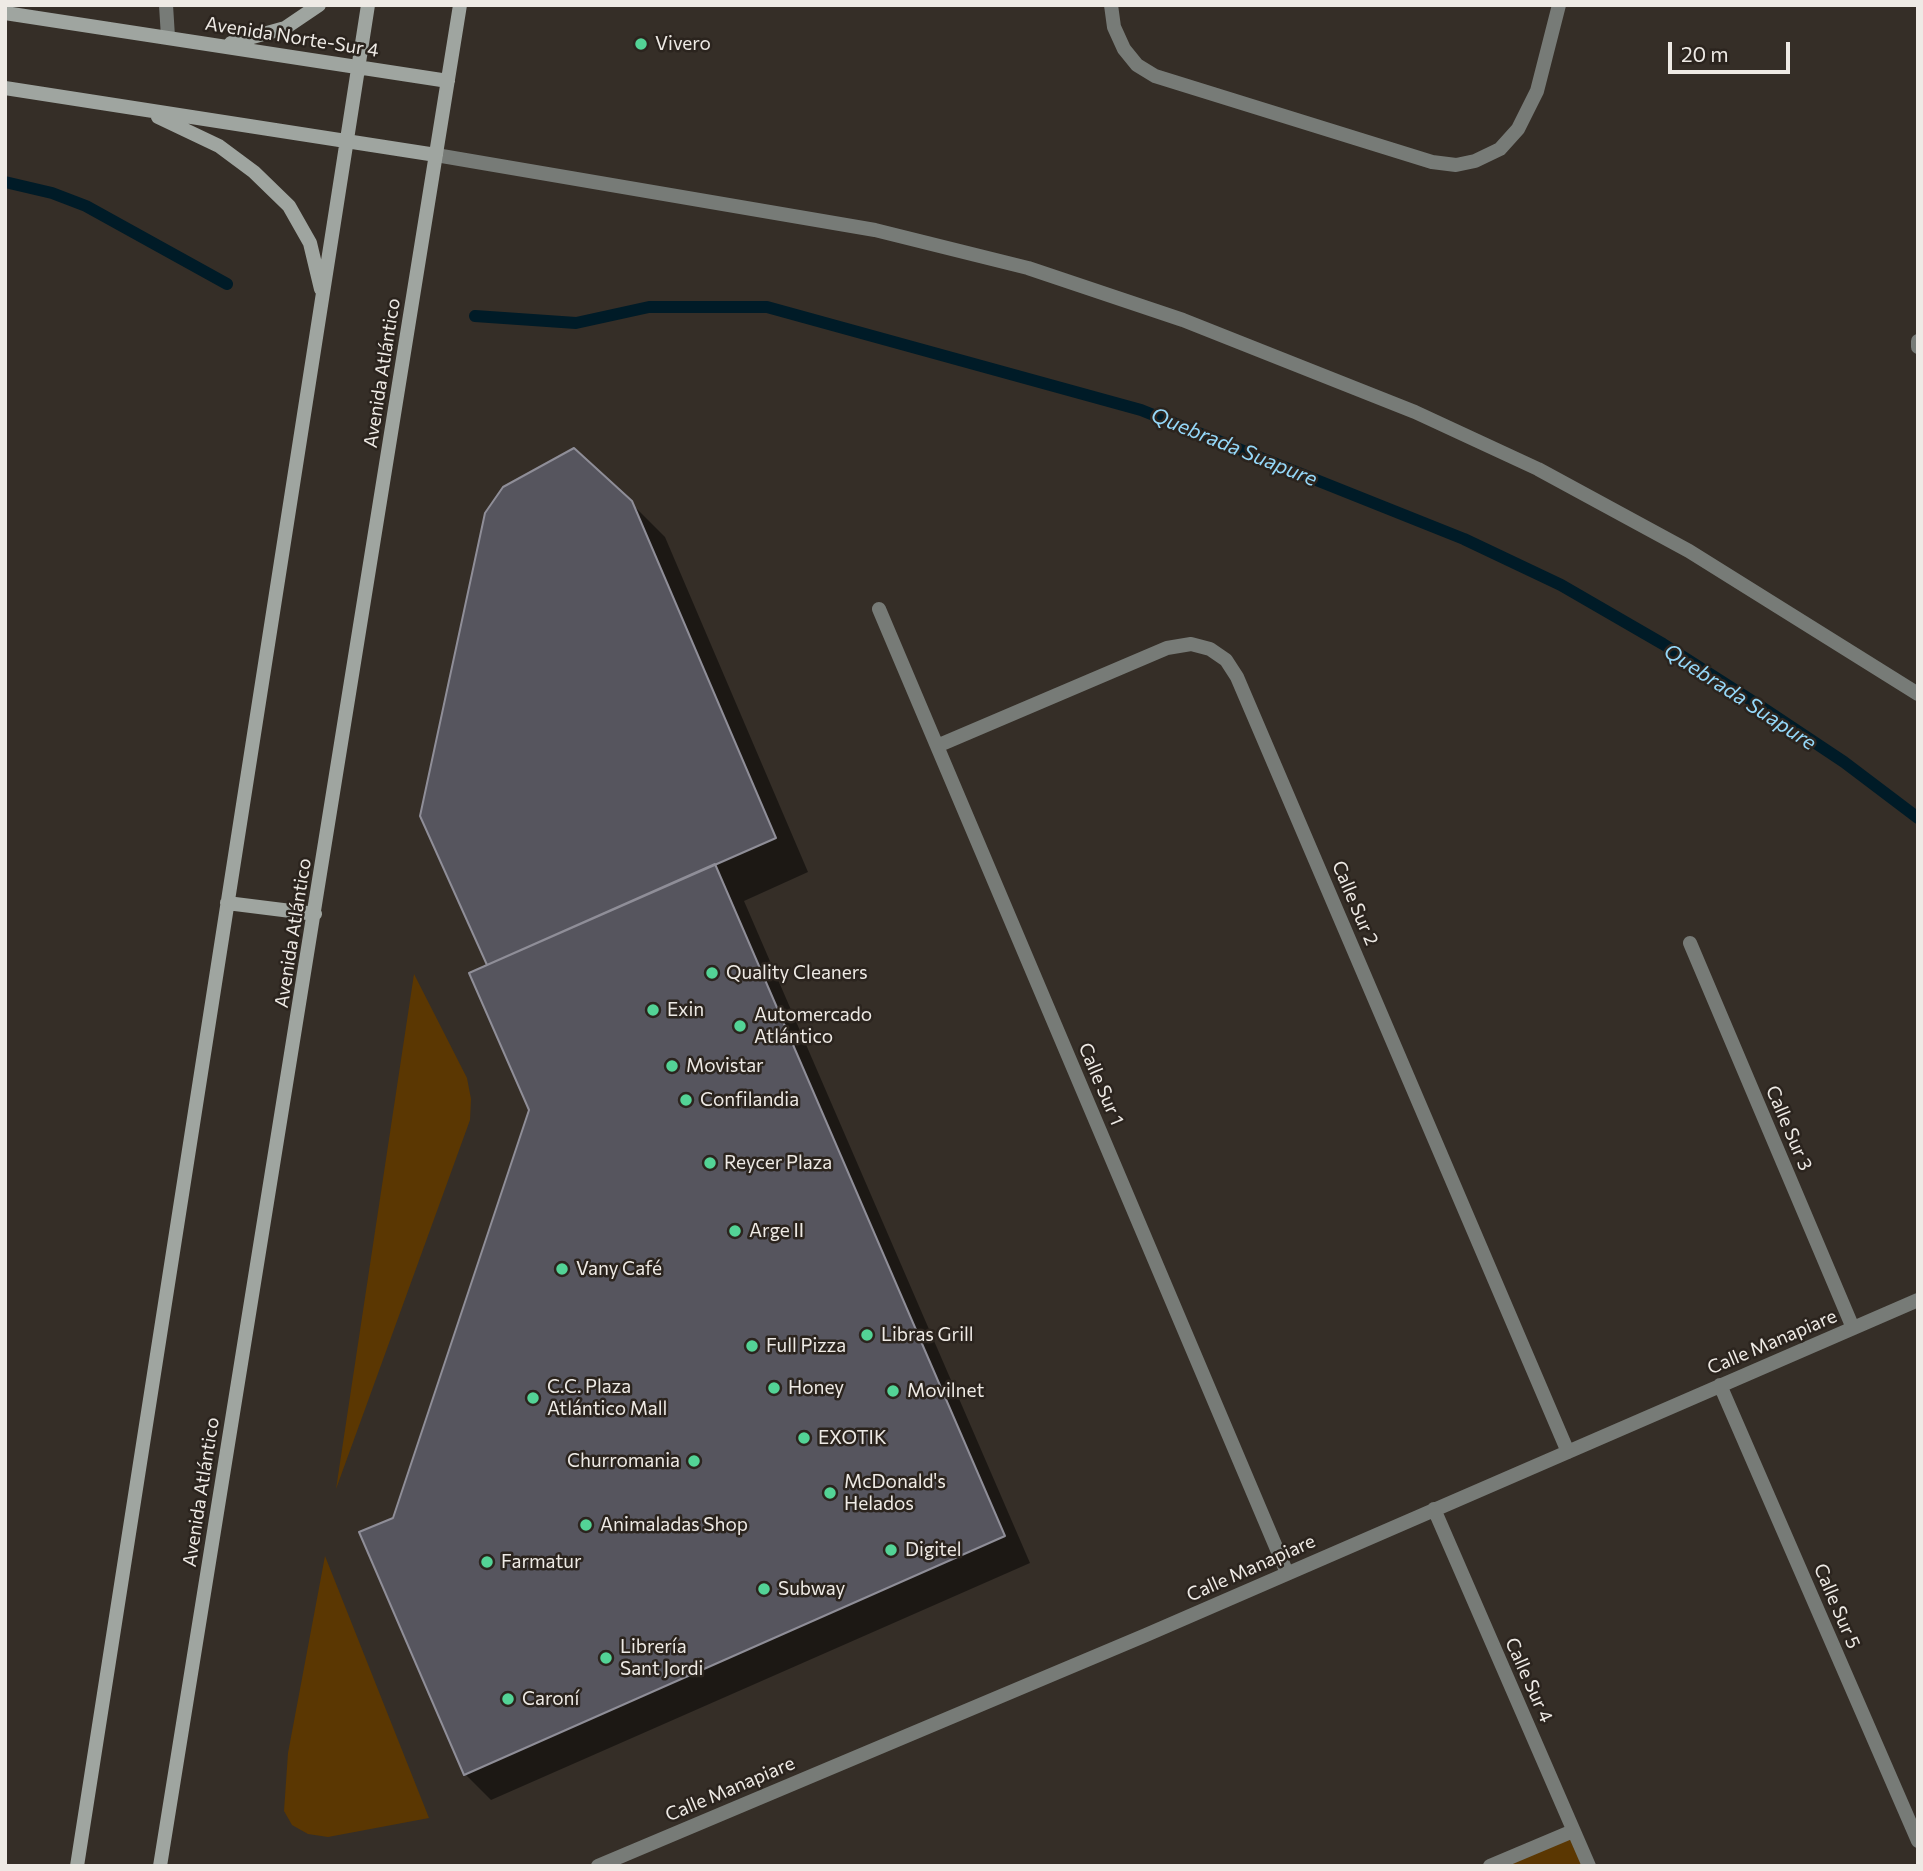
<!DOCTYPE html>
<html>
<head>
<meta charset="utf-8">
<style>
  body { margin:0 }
  #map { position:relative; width:1923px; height:1871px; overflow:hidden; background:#352e27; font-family:Commissioner,sans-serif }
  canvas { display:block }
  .frame { position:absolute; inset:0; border:7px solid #eeeae5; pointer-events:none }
  .scale { position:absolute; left:1668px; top:42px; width:122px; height:32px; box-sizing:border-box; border:4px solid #eeeae5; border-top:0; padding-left:9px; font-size:21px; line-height:24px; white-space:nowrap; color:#eeeae5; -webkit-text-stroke:5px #2b241e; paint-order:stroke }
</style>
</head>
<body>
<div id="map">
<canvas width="1923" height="1871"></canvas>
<div class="frame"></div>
<div class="scale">20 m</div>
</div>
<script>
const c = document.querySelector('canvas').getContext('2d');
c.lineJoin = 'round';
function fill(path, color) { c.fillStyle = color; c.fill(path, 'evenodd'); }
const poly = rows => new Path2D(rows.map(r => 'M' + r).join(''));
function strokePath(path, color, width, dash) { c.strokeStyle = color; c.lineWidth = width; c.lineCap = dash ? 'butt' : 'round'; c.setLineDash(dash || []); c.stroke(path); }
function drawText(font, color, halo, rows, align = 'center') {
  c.font = font + ' Commissioner,sans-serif'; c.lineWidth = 5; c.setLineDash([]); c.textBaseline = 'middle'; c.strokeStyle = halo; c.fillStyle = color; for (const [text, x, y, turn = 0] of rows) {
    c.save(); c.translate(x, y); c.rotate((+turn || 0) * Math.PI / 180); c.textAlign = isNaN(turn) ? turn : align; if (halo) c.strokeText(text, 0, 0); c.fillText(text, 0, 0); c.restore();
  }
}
fill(poly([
  [414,974,467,1078,471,1099,470,1120,336,1489],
  [325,1556,429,1818,328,1837,308,1834,292,1825,284,1811,288,1753],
  [1573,1831,1589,1866,1490,1866]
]), '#5b3702');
fill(poly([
  [630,502,665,537,808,872,744,901,1030,1563,491,1800,465,1774,531,1110,489,966,422,816]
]), '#0007');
strokePath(poly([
  [5,182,52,193,86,206,227,284],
  [475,316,576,323,649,307,767,307,1141,410,1464,539,1561,585,1663,644,1760,706,1844,762,1918,818]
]), '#001b27', 12);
const building = poly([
  [574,448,632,501,776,838,487,965,420,816,485,513,503,487,574,448],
  [715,864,1005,1536,464,1775,359,1532,393,1518,529,1110,469,973,715,864]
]);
fill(building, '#56555e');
strokePath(building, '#8f8e98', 2);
strokePath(poly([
  [166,5,168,37]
]), '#777b77', 14);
strokePath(poly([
  [1111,5,1114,27,1124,49,1137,65,1155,76,1432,162,1456,165,1475,161,1500,149,1518,129,1537,91,1559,5],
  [436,155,875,230,1028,268,1183,320,1415,412,1538,469,1689,551,1918,694],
  [1918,341,1918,347],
  [879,609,1287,1573],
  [937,746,1167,648,1191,644,1210,649,1226,660,1237,677,1568,1452],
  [1690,943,1853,1328],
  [1720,1385,1918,1841],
  [1434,1509,1589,1866],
  [598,1866,1146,1635,1918,1300],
  [1490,1866,1573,1831]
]), '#777b77', 14);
strokePath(poly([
  [5,13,448,81],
  [231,43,285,28,319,5],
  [5,88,436,155],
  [158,117,219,146,254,172,289,206,310,243,321,289],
  [227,903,315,914],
  [77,1866,368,5],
  [160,1866,460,5]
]), '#9fa5a0', 14);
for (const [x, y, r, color] of [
  [641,44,7,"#53d396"],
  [712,973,7,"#53d396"],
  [653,1010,7,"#53d396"],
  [740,1026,7,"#53d396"],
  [672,1066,7,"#53d396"],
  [686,1100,7,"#53d396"],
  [710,1163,7,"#53d396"],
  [735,1231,7,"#53d396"],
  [562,1269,7,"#53d396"],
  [867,1335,7,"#53d396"],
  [752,1346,7,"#53d396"],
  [774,1388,7,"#53d396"],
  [893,1391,7,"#53d396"],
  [533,1398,7,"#53d396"],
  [804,1438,7,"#53d396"],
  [694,1461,7,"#53d396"],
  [830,1493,7,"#53d396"],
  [586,1525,7,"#53d396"],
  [891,1550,7,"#53d396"],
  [487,1562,7,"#53d396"],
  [764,1589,7,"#53d396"],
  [606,1658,7,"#53d396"],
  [508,1699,7,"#53d396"]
]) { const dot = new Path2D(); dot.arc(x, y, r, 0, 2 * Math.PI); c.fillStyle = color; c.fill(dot); strokePath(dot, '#2b241e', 2.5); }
drawText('19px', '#eeeae5', '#2b241e', [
  ["Avenida Norte-Sur 4",292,37,9],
  ["Avenida Atlántico",382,373,-81],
  ["Calle Sur 2",1355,903,67],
  ["Avenida Atlántico",293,933,-81],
  ["Calle Sur 1",1101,1084,67],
  ["Calle Sur 3",1789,1128,67],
  ["Calle Manapiare",1772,1342,-23],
  ["Avenida Atlántico",201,1492,-81],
  ["Calle Manapiare",1251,1568,-24],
  ["Calle Sur 5",1837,1606,67],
  ["Calle Sur 4",1529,1680,66],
  ["Calle Manapiare",730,1789,-23]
]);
drawText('19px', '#eeeae5', '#2b241e', [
  ["Vivero",655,44],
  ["Quality Cleaners",726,973],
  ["Exin",667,1010],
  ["Automercado",754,1015],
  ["Atlántico",754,1037],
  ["Movistar",686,1066],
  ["Confilandia",700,1100],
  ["Reycer Plaza",724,1163],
  ["Arge II",749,1231],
  ["Vany Café",576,1269],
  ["Libras Grill",881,1335],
  ["Full Pizza",766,1346],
  ["C.C. Plaza",547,1387],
  ["Atlántico Mall",547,1409],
  ["Honey",788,1388],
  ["Movilnet",907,1391],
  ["EXOTIK",818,1438],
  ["Churromania",680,1461,"right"],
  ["McDonald's",844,1482],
  ["Helados",844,1504],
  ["Animaladas Shop",600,1525],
  ["Digitel",905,1550],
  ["Farmatur",501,1562],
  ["Subway",778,1589],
  ["Librería",620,1647],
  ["Sant Jordi",620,1669],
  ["Caroní",522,1699]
], 'left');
drawText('italic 21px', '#95d8f9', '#2b241e', [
  ["Quebrada Suapure",1234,447,22],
  ["Quebrada Suapure",1740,697,33]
]);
</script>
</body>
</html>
